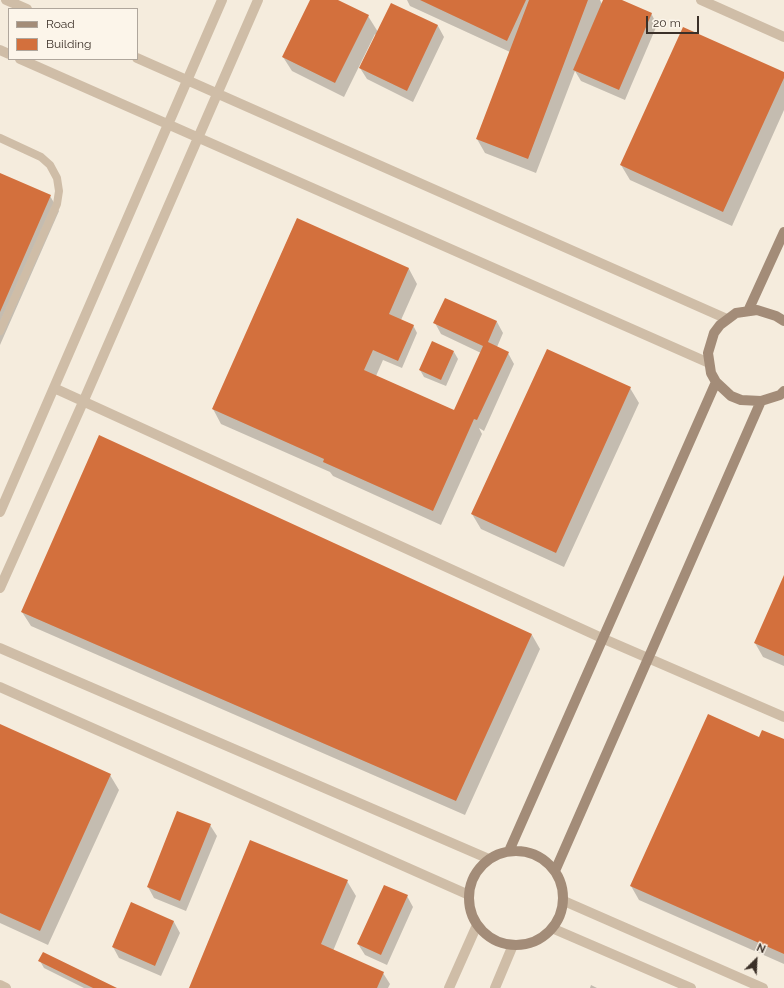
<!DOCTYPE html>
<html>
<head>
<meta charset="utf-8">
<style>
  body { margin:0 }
  #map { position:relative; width:784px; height:988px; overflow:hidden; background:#f5ecdd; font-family:Raleway,sans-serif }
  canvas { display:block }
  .legend { position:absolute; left:8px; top:8px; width:130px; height:52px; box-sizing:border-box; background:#fcf5ea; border:1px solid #afa69c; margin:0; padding:5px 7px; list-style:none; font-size:12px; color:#3b3028 }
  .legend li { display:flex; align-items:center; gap:8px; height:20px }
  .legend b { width:20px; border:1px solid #afa69c }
  .north { position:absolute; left:736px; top:940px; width:40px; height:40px; -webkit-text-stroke:3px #fcf5ea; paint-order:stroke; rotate:24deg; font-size:11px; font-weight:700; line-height:16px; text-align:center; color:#3b3028 }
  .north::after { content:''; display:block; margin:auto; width:14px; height:18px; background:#3b3028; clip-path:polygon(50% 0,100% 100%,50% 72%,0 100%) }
  .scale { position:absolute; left:646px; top:16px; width:53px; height:18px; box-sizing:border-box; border:2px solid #3b3028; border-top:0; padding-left:5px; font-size:12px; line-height:14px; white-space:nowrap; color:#3b3028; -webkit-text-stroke:3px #fcf5ea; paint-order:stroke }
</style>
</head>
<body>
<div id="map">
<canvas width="784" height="988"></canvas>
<ul class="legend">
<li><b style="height:5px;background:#a38c78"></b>Road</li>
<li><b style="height:11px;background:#d3703d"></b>Building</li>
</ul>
<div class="north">N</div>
<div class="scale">20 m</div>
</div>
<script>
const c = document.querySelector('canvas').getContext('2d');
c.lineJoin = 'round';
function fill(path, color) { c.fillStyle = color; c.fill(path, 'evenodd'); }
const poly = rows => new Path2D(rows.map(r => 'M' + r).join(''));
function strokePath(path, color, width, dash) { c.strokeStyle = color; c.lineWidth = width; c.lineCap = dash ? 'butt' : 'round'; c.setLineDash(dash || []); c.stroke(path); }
fill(poly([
  [311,0,336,0,368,16,378,32,391,4,438,26,444,37,413,102,367,79,360,68,376,35,375,34,344,97,292,71,283,57],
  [407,0,600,0,602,4,604,0,619,0,651,13,657,25,625,100,581,81,575,71,536,173,485,153,477,139,510,52,410,6],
  [784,73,784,110,732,226,630,180,621,165],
  [0,174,50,196,59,211,0,345],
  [297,219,409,269,417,284,401,320,413,325,417,333,402,368,383,360,376,376,455,411,481,353,441,334,435,323,446,299,497,322,503,333,497,347,508,353,514,364,484,431,479,428,482,434,441,525,333,476,330,472,221,424,213,409],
  [454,352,458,359,446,386,424,377,420,370],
  [630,388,639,403,564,567,481,529,472,514],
  [784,577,784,666,763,657,755,643],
  [22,612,532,635,540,649,465,815,31,626],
  [0,725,110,775,119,790,48,945,0,923],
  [760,738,784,740,784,964,639,900,631,886],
  [210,825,217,836,186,911,154,898,148,887],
  [347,881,356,896,333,951,383,973,390,984,388,988,190,988],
  [407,896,413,907,387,965,365,955,358,944],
  [131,904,174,922,180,933,161,976,119,958,113,947],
  [40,961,114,988,84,988,44,968],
  [591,985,597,988,590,988]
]), '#0003');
fill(poly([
  [310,0,338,0,369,15,335,83,282,57],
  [420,0,526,0,507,41],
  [529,0,588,0,528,159,476,139],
  [603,0,622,0,652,13,619,90,573,70],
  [391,3,438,25,407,91,359,68],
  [683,27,784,72,784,78,723,212,620,165],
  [0,173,51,195,0,312],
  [297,218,409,268,389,314,414,325,398,361,373,350,364,370,454,410,483,346,433,323,445,298,497,321,488,342,509,352,477,420,474,419,433,511,323,462,324,459,212,409],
  [432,341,454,351,441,380,419,370],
  [547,349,631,387,556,553,471,514],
  [99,435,532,634,456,801,21,612],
  [784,575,784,656,754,643],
  [708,714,759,737,762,730,784,739,784,954,630,886],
  [0,724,111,774,40,931,0,913],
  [177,811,211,824,180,901,147,887],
  [250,840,348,880,321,944,384,972,377,988,189,988],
  [384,885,408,895,381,955,357,944],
  [131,902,174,921,155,966,112,947],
  [43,952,117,988,93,988,38,961]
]), '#d3703d');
strokePath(poly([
  [0,138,41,157,50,165,57,178,59,191,57,204,0,331]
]), '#cfbda7', 8);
strokePath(poly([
  [6,0,27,9],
  [701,0,784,37],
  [0,50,9,54],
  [137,58,727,319],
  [20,59,709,363],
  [54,388,604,639,784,717],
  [0,512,222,0],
  [0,588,84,400,258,0],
  [0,648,489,859],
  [0,687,469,895],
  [564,901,763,988],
  [554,929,691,988],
  [0,985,6,988],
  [449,988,477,925],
  [495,988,513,945]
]), '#cfbda7', 10);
strokePath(poly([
  [748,311,784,232],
  [784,321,776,316,757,310,736,313,720,325,714,333,708,353,711,373,716,382,731,396,741,400,761,401,780,395,784,391],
  '469 898a47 47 0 1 1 94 0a47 47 0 1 1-94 0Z',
  [509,851,716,382],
  [555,871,761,401]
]), '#a38c78', 10);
</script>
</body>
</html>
